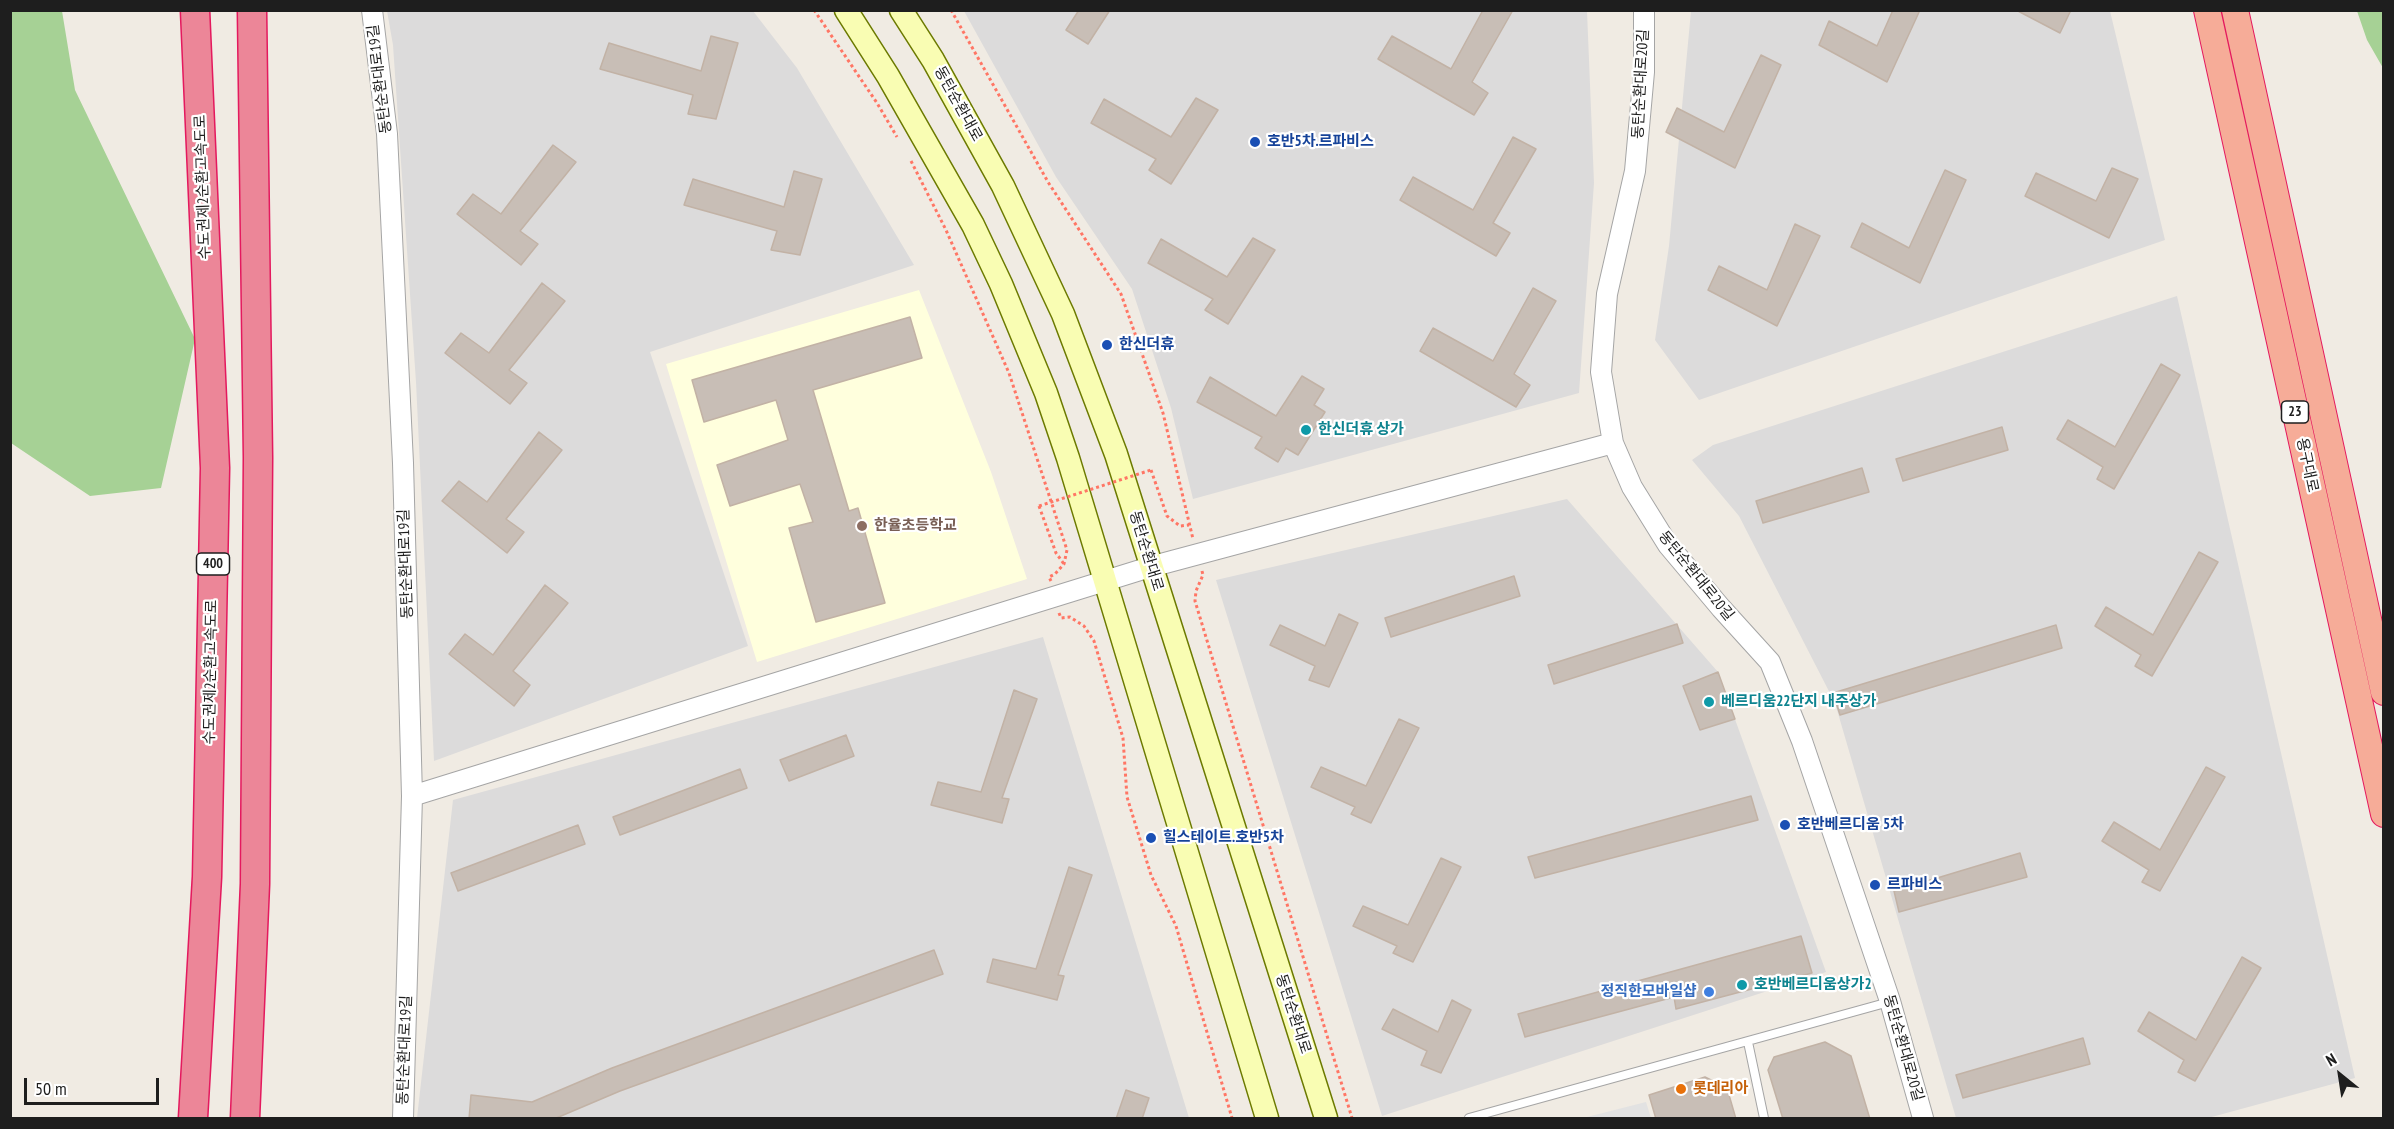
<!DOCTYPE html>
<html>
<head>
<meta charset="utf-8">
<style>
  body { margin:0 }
  #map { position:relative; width:2394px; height:1129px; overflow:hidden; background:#f0ebe3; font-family:"PT Sans Narrow",sans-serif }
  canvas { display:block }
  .frame { position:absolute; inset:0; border:12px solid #1e1e1e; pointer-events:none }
  .north { position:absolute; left:2310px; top:1045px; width:60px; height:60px; -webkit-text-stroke:4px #fff; paint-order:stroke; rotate:330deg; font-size:16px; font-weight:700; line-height:24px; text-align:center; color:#1e1e1e }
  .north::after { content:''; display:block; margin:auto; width:21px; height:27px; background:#1e1e1e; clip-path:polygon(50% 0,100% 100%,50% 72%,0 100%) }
  .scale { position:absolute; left:24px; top:1078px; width:135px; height:27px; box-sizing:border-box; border:3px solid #1e1e1e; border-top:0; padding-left:8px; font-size:18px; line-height:21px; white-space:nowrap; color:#1e1e1e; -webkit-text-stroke:4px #fff; paint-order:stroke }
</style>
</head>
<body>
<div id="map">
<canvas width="2394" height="1129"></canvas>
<div class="frame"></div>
<div class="north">N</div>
<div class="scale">50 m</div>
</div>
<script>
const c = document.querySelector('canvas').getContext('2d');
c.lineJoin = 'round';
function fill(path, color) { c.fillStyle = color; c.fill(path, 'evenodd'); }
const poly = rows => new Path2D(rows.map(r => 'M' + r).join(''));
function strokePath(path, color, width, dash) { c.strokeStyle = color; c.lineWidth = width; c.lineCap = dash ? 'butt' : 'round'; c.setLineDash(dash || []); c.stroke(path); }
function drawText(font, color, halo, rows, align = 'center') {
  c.font = font + ' "PT Sans Narrow","Noto Sans KR",sans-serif'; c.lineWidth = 4.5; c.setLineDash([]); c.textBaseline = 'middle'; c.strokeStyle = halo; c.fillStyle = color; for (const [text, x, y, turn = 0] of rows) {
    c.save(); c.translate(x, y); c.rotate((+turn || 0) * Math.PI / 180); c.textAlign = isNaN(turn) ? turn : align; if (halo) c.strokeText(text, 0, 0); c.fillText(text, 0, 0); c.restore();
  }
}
fill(poly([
  [387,11,753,11,797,68,914,265,650,352,748,646,434,761,416,382,393,45],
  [964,11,1587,11,1594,183,1579,393,1193,499,1171,408,1132,289,1056,177],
  [1691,11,2110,11,2165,240,1699,400,1655,340,1669,246],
  [2177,296,2355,1078,2208,1118,1956,1118,1835,703,1739,516,1692,460,1713,445],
  [1567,499,1718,672,1826,972,1382,1116,1216,580],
  [1043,637,1189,1118,417,1118,453,800]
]), '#dcdbdb');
fill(poly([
  [919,290,991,472,1027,579,757,662,666,364]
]), '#ffd');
fill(poly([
  [10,11,62,11,75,90,195,339,161,488,90,496,11,443],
  [2357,11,2383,11,2383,68,2367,40]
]), '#a6d195');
fill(poly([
  [1646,1102,1651,1118,1583,1118]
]), '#e2e2e2');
const building = poly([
  [1079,10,1110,10,1088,44,1066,30,1079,10],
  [1483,10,1513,10,1472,82,1488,93,1474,115,1378,59,1392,36,1451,69,1483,10],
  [1893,10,1920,10,1887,82,1819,45,1829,21,1877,46,1893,10],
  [2016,10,2071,10,2060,33,2016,10],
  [711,36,738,43,716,119,688,114,693,95,600,69,609,43,701,71,711,36],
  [1761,55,1781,65,1735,168,1666,132,1677,108,1724,132,1761,55],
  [1196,98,1218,110,1171,184,1149,170,1156,159,1091,123,1104,99,1171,137,1196,98],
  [1513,137,1536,149,1493,223,1510,233,1496,256,1400,200,1413,177,1473,210,1513,137],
  [553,145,576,162,520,231,538,244,521,265,457,214,473,194,501,214,553,145],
  [2112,168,2138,179,2109,238,2025,196,2036,173,2096,201,2112,168],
  [1945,170,1966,180,1920,283,1851,247,1862,223,1909,248,1945,170],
  [794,171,822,179,800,255,771,250,777,231,684,205,693,179,784,207,794,171],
  [1795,224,1820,236,1777,326,1708,290,1719,266,1767,290,1795,224],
  [1253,238,1275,250,1228,324,1205,310,1213,299,1148,263,1161,239,1227,277,1253,238],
  [542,283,565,301,509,370,527,383,510,404,445,353,461,333,489,353,542,283],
  [1533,288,1556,301,1514,374,1530,385,1516,407,1420,351,1433,328,1493,361,1533,288],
  [910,317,922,358,813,390,849,511,858,508,885,603,816,622,789,528,813,522,800,484,730,506,717,465,788,440,776,400,704,422,692,380,910,317],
  [2161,364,2180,375,2114,489,2097,479,2103,467,2057,439,2068,420,2115,447,2161,364],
  [1302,376,1324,389,1314,405,1325,412,1298,455,1286,448,1278,462,1255,448,1262,437,1197,402,1210,377,1276,416,1302,376],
  [2002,427,2008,450,1903,481,1896,459,2002,427],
  [539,432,562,450,506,519,524,532,507,553,442,501,459,481,487,502,539,432],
  [1862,468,1869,492,1763,523,1756,501,1862,468],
  [2199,552,2218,562,2152,676,2135,666,2141,655,2095,626,2106,607,2153,635,2199,552],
  [1514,576,1520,596,1391,637,1385,618,1514,576],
  [545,585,568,603,513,671,530,685,514,706,449,654,465,634,493,655,545,585],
  [1339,614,1358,623,1329,687,1309,680,1315,666,1270,645,1280,625,1325,646,1339,614],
  [1677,624,1683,643,1554,684,1548,665,1677,624],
  [2056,625,2062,648,1840,715,1833,693,2056,625],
  [1718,672,1735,719,1700,730,1683,686,1718,672],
  [1014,690,1037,699,1002,798,1009,799,1002,823,931,805,938,782,981,792,1014,690],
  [1399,719,1419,728,1371,823,1351,814,1355,807,1311,787,1321,767,1366,786,1399,719],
  [846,735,854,756,789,781,780,760,846,735],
  [2206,767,2225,777,2160,891,2142,882,2149,870,2102,841,2114,822,2160,850,2206,767],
  [740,769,747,788,620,835,613,817,740,769],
  [1751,796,1758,820,1535,878,1528,857,1751,796],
  [578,825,585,844,458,891,451,873,578,825],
  [2020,853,2027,877,1899,912,1894,891,2020,853],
  [1441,858,1461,867,1413,962,1393,953,1397,946,1353,926,1363,906,1408,925,1441,858],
  [1069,867,1092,875,1058,975,1064,976,1057,1000,987,982,993,959,1036,969,1069,867],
  [1801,936,1812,973,1676,1009,1674,997,1525,1037,1518,1014,1801,936],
  [934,950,943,974,620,1091,554,1119,469,1119,471,1095,532,1102,612,1068,934,950],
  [2242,957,2261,968,2195,1081,2178,1072,2184,1060,2138,1031,2149,1012,2196,1040,2242,957],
  [1452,1000,1471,1010,1441,1073,1421,1065,1427,1051,1382,1029,1393,1009,1438,1032,1452,1000],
  [2083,1038,2090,1064,1963,1098,1956,1075,2083,1038],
  [1825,1042,1851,1056,1870,1119,1783,1119,1768,1070,1774,1057,1825,1042],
  [1705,1077,1727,1088,1736,1119,1656,1119,1649,1095,1705,1077],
  [1126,1090,1149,1098,1142,1119,1116,1119,1126,1090]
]);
fill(building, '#c8beb6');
strokePath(building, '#c2b2a5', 1.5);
const service = poly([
  [1748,1042,1764,1118],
  [1469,1118,1889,1002]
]);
const tertiary = poly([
  [372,10,387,134,403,463,412,796,403,1118],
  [1644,10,1644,72,1635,171,1607,294,1601,372,1613,443,1632,487,1668,545,1721,608,1770,662,1802,741,1890,1001,1923,1118],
  [412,796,1150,567,1613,443]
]);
const secondary = poly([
  [846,10,888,76,973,225,1001,284,1046,393,1068,458,1267,1118],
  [901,10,933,60,1003,186,1063,314,1116,454,1326,1118]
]);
const trunk = poly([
  [2207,10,2384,814],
  [2235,10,2384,692]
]);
const motorway = poly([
  [193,1118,207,877,215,468,195,10],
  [245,1118,255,884,258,458,252,10]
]);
strokePath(service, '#a5a5a5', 10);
strokePath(tertiary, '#a5a5a5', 22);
strokePath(secondary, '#6c7a00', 25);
strokePath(trunk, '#e4195e', 28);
strokePath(motorway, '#e4195e', 31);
strokePath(poly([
  [814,10,877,103,897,137],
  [951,10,1048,182,1121,294,1163,413,1193,539],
  [911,161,946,230,1009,373,1067,550,1064,564,1055,574,1049,577,1051,581],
  [1151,470,1167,516,1180,526,1189,525],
  [1039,506,1056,553,1064,564],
  [1202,571,1203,575,1196,591,1195,601,1352,1118],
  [1059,613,1061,618,1070,617,1084,626,1094,641,1123,738,1127,797,1151,875,1176,926,1232,1118],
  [2383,1118,2384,1118]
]), '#ff7665', 3, [3, 3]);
strokePath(service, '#fff', 8);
strokePath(tertiary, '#fff', 20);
strokePath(secondary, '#f9fdb3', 22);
strokePath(trunk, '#f6ac98', 26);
strokePath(motorway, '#ec8698', 28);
strokePath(poly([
  [1039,506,1151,470]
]), '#ff7665', 3, [3, 3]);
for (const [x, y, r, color] of [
  [1255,142,6,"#1a4fb4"],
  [1107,345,6,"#1a4fb4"],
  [1306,430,6,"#0f9aa8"],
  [862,526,6,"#8d6e63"],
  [1709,702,6,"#0f9aa8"],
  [1785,825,6,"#1a4fb4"],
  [1151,838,6,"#1a4fb4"],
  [1875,885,6,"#1a4fb4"],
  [1742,985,6,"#0f9aa8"],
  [1709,992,6,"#3f7fe0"],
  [1681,1089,6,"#e8710a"]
]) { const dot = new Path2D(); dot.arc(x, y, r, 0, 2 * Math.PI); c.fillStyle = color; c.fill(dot); strokePath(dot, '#fff', 2); }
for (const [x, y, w] of [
  [2295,412,27],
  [213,564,33]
]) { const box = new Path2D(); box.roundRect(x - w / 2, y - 11, w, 22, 4.5); c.fillStyle = '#fff'; c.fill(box); strokePath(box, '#1e1e1e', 1.5); }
drawText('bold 14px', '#1e1e1e', null, [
  ["23",2295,412],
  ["400",213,564]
]);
drawText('15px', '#1e1e1e', '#fff', [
  ["동탄순환대로19길",380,79,-97],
  ["동탄순환대로20길",1641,84,-87],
  ["동탄순환대로",958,104,61],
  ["수도권제2순환고속도로",203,187,-92],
  ["용구대로",2307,465,78],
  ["동탄순환대로",1146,551,73],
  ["동탄순환대로19길",406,564,-92],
  ["동탄순환대로20길",1696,576,51],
  ["수도권제2순환고속도로",211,672,-89],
  ["동탄순환대로",1293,1014,72],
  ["동탄순환대로20길",1903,1048,74],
  ["동탄순환대로19길",405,1050,-88]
]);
drawText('bold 15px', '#164399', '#fff', [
  ["호반5차.르파비스",1267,142],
  ["한신더휴",1119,345],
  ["호반베르디움 5차",1797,825],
  ["힐스테이트.호반5차",1163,838],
  ["르파비스",1887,885]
], 'left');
drawText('bold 15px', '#0d838f', '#fff', [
  ["한신더휴 상가",1318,430],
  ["베르디움22단지 내주상가",1721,702],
  ["호반베르디움상가2",1754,985]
], 'left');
drawText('bold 15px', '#785e54', '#fff', [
  ["한율초등학교",874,526]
], 'left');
drawText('bold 15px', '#366cbe', '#fff', [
  ["정직한모바일샵",1697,992]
], 'right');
drawText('bold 15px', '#c56008', '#fff', [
  ["롯데리아",1693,1089]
], 'left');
</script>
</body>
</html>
